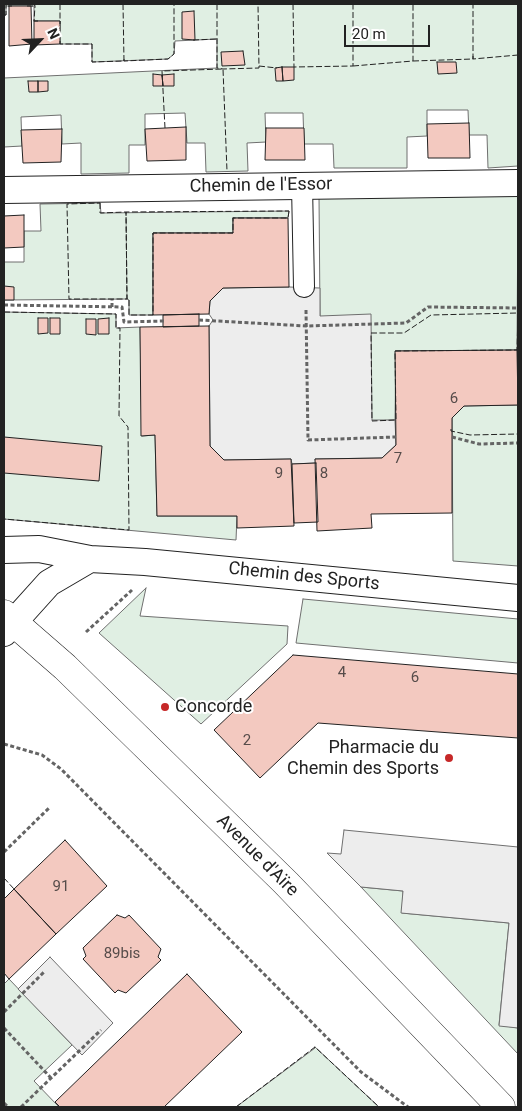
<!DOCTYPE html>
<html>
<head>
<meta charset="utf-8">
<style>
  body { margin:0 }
  #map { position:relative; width:522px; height:1111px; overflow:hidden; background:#fff; font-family:Roboto,sans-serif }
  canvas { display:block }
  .frame { position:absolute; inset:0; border:5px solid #222; pointer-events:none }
  .north { position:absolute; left:15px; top:15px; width:50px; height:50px; -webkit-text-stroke:4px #fff; paint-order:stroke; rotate:65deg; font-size:14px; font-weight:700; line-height:20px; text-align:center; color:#222 }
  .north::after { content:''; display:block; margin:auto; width:18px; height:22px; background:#222; clip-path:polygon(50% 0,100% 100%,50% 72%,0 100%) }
  .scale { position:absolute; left:344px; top:25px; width:86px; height:22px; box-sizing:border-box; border:2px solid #222; border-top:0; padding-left:6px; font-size:15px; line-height:18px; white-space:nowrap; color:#222; -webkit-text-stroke:4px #fff; paint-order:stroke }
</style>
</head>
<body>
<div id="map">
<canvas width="522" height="1111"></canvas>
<div class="frame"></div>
<div class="north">N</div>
<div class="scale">20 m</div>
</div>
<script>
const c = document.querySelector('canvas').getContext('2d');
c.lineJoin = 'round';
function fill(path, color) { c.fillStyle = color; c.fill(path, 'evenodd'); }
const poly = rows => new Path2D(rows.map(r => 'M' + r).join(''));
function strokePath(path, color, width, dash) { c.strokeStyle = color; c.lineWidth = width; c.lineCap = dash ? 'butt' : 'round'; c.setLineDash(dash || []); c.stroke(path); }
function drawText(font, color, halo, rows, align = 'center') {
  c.font = font + ' Roboto,sans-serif'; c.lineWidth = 4; c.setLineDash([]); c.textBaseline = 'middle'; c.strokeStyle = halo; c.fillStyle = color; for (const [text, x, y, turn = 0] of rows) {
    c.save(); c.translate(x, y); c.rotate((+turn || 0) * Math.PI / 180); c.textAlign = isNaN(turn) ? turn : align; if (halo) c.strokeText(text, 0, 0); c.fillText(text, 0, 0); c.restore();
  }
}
const green = poly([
  [4,4,518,4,518,166,488,168,487,135,469,135,468,110,427,110,427,136,407,137,407,168,334,168,333,144,304,144,303,113,265,113,266,142,247,143,248,171,206,172,205,143,187,143,185,113,145,114,145,145,129,145,129,173,81,174,81,143,62,144,61,115,21,117,22,146,4,147,4,78,217,68,217,39,175,41,174,54,168,59,92,62,92,44,60,44,60,21,34,21,34,6,6,6,6,15,4,15,4,4],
  [518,193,517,350,396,351,395,420,372,421,320,316,319,196,518,193],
  [100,203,101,213,289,211,288,218,233,218,233,233,153,233,153,315,129,315,129,300,127,299,4,300,4,262,24,262,24,231,41,231,40,204,100,203],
  [4,312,116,314,116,328,140,327,142,436,155,435,157,516,237,516,236,540,4,519,4,312],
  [518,405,518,566,453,561,452,418,464,406,518,405],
  [146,588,140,616,288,626,287,644,201,724,99,633,146,588],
  [303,599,518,619,518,663,296,643,303,599],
  [361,887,403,891,402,913,509,923,499,1025,518,1028,518,1054,361,887],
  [9,979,72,1045,34,1081,59,1107,4,1107,4,984,9,979],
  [315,1047,379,1107,236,1107,315,1048,315,1047]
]);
fill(green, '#e0efe3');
strokePath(green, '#6f6f6f', 1);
const parking = poly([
  [289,287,320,288,320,316,371,314,372,420,395,420,396,445,382,458,315,459,316,463,292,464,291,459,224,460,210,446,209,326,213,320,209,314,210,301,223,288,289,287],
  [344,830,518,847,518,1028,499,1026,509,923,401,913,403,891,361,887,327,853,341,854,344,830],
  [50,957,113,1023,82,1055,18,989,50,957]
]);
fill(parking, '#ededed');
strokePath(parking, '#6f6f6f', 1);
const building = poly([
  [9,6,31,6,32,44,9,46,9,6],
  [194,11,195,40,182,39,182,12,194,11],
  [34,21,60,21,60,44,34,45,34,21],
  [243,51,245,65,222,66,221,52,243,51],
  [437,62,456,62,457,73,438,74,437,62],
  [282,67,283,81,276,81,275,68,282,67],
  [282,67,294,67,294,80,283,81,282,67],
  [153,74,162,75,163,86,153,86,153,74],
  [174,74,174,86,163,86,162,75,174,74],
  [28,81,38,81,38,92,29,92,28,81],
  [38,81,48,81,48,91,38,92,38,81],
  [469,123,470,158,428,158,427,124,469,123],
  [186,127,186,160,147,161,145,129,186,127],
  [266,128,304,128,305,160,265,160,266,128],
  [62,129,61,162,23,163,21,130,62,129],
  [24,215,24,247,4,248,4,216,24,215],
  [233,218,288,218,289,287,223,288,210,301,209,314,153,315,153,233,233,233,233,218],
  [4,286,14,287,14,300,4,300,4,286],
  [199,314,199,326,163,327,163,315,199,314],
  [38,318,48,318,48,333,38,334,38,318],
  [50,318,60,318,60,334,50,334,50,318],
  [109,318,109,334,98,334,98,319,109,318],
  [86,319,96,319,96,335,86,334,86,319],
  [209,326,210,446,224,460,291,459,294,526,237,528,237,516,157,516,155,435,141,436,140,327,209,326],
  [517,350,518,405,464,406,452,418,452,513,371,514,372,528,317,531,315,459,382,458,396,445,395,351,517,350],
  [4,437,102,446,99,481,4,473,4,437],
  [316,463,318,522,294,523,292,464,316,463],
  [293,655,518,674,518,738,318,723,260,778,214,730,293,655],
  [65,840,107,886,56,934,14,889,65,840],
  [14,889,56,934,9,979,4,973,4,899,14,889],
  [117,915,125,918,129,915,161,949,158,957,161,960,126,993,118,990,115,993,83,959,86,956,83,948,117,915],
  [187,974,242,1032,164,1107,60,1107,55,1102,187,974]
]);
fill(building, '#f3c9c0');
strokePath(building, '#222', 1);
const pedestrian = poly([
  [302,185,304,287]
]);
const minor = poly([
  [4,190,518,183],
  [4,550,39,549,90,559,145,562,518,598],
  [4,633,49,583,90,559]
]);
const secondary = poly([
  [4,614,65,667,286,883,501,1107]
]);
strokePath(pedestrian, '#222', 22);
strokePath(minor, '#222', 28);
strokePath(secondary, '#222', 29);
strokePath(poly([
  [4,305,122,307,124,322,164,321],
  [112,307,112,299],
  [306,310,308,440,396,437],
  [199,320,307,326,406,323,428,307,518,308],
  [452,437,479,444,518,443],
  [86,632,132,590],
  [4,744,42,755,61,769,361,1072,408,1107],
  [4,852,49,808],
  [4,1012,45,971],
  [4,1028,51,1078],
  [4,1103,8,1107],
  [21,1107,101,1030]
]), '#646464', 3, [4, 2.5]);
strokePath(pedestrian, '#fff', 20);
strokePath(minor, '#fff', 26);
strokePath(secondary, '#fff', 28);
strokePath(poly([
  [60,4,60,24],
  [217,4,217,68,223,69,259,68,258,4],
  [293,4,294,67,353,66,353,4],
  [27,6,35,6,34,4,35,6,34,21,38,21],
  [4,15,6,15,6,4,6,6,12,6],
  [193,40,217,39],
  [60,41,60,44,92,44,92,62,124,61,123,4],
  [473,56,473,59,518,55],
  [124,59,124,61,168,59,174,54,174,4],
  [413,61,473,59,473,4],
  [259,66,277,68],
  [353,66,413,61,413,4],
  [165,128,162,71,223,69,227,171],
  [100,203,100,213,126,212,127,299,69,299,67,204,100,203],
  [289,211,288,218,233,218,233,233,153,233,153,315,129,315,129,299,127,299,126,212,289,211],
  [4,312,116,314,116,328,120,328,119,416,128,427,129,530,4,519],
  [518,313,517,350,395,351,396,420,372,421,371,333,404,333,431,315,518,313],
  [451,429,451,431,470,435,518,434],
  [4,878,14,889,12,891],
  [236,1107,315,1047,379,1107]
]), '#222', 1, [6, 2.5]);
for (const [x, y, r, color] of [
  [165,707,5,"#c62828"],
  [449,758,5,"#c62828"]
]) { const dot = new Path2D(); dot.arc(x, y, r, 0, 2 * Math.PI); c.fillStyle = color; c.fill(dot); strokePath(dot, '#fff', 2); }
drawText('15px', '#564c4a', null, [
  ["6",454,399],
  ["7",398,459],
  ["9",279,474],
  ["8",324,474],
  ["4",342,673],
  ["6",415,678],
  ["2",247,741],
  ["91",61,887],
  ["89bis",122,954]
]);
drawText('18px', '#222', '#fff', [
  ["Chemin de l'Essor",261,186,-1],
  ["Chemin des Sports",304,577,6],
  ["Avenue d'Aïre",257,856,45]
]);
drawText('18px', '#222', '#fff', [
  ["Concorde",175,707],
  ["Pharmacie du",439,748,"right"],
  ["Chemin des Sports",439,769,"right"]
], 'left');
</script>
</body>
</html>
